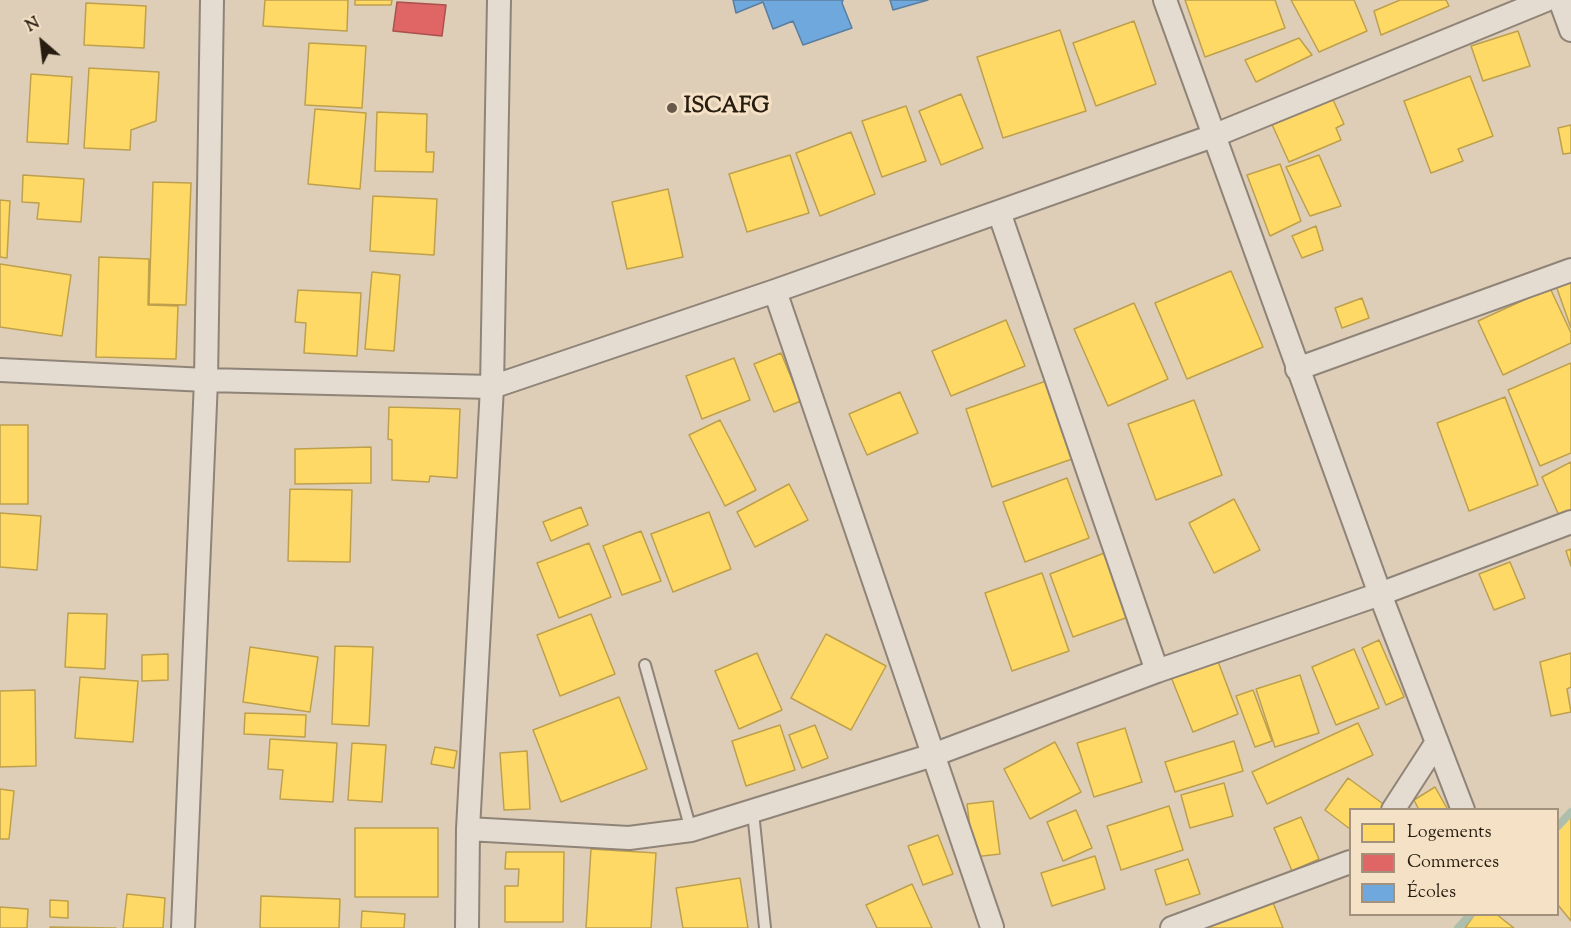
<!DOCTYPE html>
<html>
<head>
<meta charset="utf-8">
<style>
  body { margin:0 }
  #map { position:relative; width:1571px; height:928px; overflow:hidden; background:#deceb8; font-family:"Sorts Mill Goudy",serif }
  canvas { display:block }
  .legend { position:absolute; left:1349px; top:808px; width:210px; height:108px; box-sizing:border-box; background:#f4e1c6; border:2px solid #a2927d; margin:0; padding:8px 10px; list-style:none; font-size:18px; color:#271c10 }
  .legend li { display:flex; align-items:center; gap:12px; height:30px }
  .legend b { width:30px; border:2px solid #a2927d }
  .north { position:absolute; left:12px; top:12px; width:60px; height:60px; -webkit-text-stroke:4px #f4e1c6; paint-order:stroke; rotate:332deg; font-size:16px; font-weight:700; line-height:24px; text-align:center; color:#271c10 }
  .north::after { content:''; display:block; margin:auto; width:21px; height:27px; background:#271c10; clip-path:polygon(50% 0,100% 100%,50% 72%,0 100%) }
</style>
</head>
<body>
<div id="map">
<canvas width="1571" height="928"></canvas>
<ul class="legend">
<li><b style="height:16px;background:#ffd966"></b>Logements</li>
<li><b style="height:16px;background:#e06666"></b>Commerces</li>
<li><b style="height:16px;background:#6fa8dc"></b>Écoles</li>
</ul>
<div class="north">N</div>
</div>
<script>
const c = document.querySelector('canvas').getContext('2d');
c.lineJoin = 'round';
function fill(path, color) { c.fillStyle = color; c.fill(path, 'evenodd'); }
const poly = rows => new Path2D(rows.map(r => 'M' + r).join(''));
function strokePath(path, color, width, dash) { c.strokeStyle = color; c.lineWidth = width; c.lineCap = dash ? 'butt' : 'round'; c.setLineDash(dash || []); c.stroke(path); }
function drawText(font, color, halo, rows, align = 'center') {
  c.font = font + ' "Sorts Mill Goudy",serif'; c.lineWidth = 6; c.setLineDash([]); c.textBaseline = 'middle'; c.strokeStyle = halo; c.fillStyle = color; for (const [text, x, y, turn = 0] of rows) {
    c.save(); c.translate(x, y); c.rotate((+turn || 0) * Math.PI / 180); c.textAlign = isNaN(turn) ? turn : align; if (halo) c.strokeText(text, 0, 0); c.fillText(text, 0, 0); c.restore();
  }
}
const homes = poly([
  [265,0,348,0,347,31,263,26,265,0],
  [355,0,392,0,391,5,355,5,355,0],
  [1185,0,1275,0,1285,28,1205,57,1185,0],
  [1291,0,1354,0,1367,31,1319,52,1291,0],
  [1400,0,1446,0,1449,6,1381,35,1374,11,1400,0],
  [86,3,146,6,144,48,84,45,86,3],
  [1134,21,1156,84,1096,106,1073,43,1134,21],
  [1060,30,1086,111,1003,138,977,57,1060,30],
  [1518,31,1530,66,1483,81,1471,46,1518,31],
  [1299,38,1312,55,1256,82,1245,60,1299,38],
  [309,43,366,46,362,108,305,105,309,43],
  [89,68,159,72,156,121,131,130,130,150,84,148,89,68],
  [31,74,72,77,68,144,27,142,31,74],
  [1470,76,1493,136,1458,149,1463,161,1431,173,1404,101,1470,76],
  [1330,93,1344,124,1336,128,1341,140,1289,162,1270,120,1330,93],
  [961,94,983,148,941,165,919,111,961,94],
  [906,106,926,161,882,177,862,121,906,106],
  [315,109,366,113,360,189,308,184,315,109],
  [377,112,427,114,426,152,434,152,433,172,375,171,377,112],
  [1571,125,1571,153,1563,154,1558,128,1571,125],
  [851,132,875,194,820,216,796,153,851,132],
  [790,155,809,213,747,232,729,174,790,155],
  [1319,155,1341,206,1310,216,1286,167,1319,155],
  [1280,164,1301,221,1270,236,1247,175,1280,164],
  [23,175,84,179,81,222,37,219,39,203,22,202,23,175],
  [153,182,191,183,186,305,149,304,153,182],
  [668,189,683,257,627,269,612,202,668,189],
  [373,196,437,199,434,255,370,251,373,196],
  [0,200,10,201,7,258,0,257,0,200],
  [1316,226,1323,250,1302,258,1292,236,1316,226],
  [99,257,149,259,148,305,178,306,176,359,96,357,99,257],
  [0,264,71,275,62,336,0,327,0,264],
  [1231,271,1263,347,1187,379,1155,303,1231,271],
  [372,272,400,275,394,351,365,349,372,272],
  [1571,278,1571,328,1555,283,1571,278],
  [1550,288,1571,333,1571,343,1503,375,1478,321,1550,288],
  [298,290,361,293,357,356,304,353,306,323,295,322,298,290],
  [1362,298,1369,318,1342,328,1335,308,1362,298],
  [1134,303,1168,379,1108,406,1074,329,1134,303],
  [1006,320,1025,366,951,396,932,351,1006,320],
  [781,353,801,401,774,412,754,364,781,353],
  [734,358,750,400,702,419,686,376,734,358],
  [1571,363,1571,453,1540,466,1508,390,1571,363],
  [1049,380,1075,458,992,487,966,409,1049,380],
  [900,392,918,433,867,455,849,414,900,392],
  [1505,397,1538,485,1469,511,1437,423,1505,397],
  [1194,400,1222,475,1156,500,1128,424,1194,400],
  [389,407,460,409,457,478,430,476,429,482,392,480,392,440,388,439,389,407],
  [720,420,756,490,725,506,689,435,720,420],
  [0,425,28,425,28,504,0,504,0,425],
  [371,447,371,483,295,484,295,449,371,447],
  [1571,462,1571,512,1561,520,1542,477,1571,462],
  [1067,478,1089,538,1025,562,1003,502,1067,478],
  [789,484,808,520,755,547,737,512,789,484],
  [290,489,352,490,350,562,288,561,290,489],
  [1234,499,1260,550,1214,573,1189,523,1234,499],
  [581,507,588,525,551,541,543,522,581,507],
  [709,512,731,569,673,592,651,534,709,512],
  [0,513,41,516,37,570,0,567,0,513],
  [641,531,661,581,622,595,603,546,641,531],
  [589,543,611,597,559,618,537,563,589,543],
  [1571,549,1571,566,1566,551,1571,549],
  [1107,552,1131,616,1073,637,1050,574,1107,552],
  [1510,562,1525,598,1494,610,1479,574,1510,562],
  [1042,573,1069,651,1012,671,985,593,1042,573],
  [68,613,107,614,105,669,65,667,68,613],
  [591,614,615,674,560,696,537,635,591,614],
  [826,634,886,666,851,730,791,698,826,634],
  [1379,640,1404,697,1386,705,1362,648,1379,640],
  [335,646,373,647,369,726,332,724,335,646],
  [250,647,318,657,310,712,243,702,250,647],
  [1354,649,1379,708,1336,725,1312,667,1354,649],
  [757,653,782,710,739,729,715,671,757,653],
  [1571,653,1571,687,1567,689,1571,712,1551,716,1540,662,1571,653],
  [168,654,168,680,142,681,142,655,168,654],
  [1217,659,1238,714,1193,732,1171,677,1217,659],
  [1300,675,1319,733,1275,747,1256,689,1300,675],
  [80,677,138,681,133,742,75,738,80,677],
  [35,690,36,766,0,767,0,691,35,690],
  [1253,690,1272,741,1255,747,1236,696,1253,690],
  [619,697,647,769,561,802,533,730,619,697],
  [245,713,306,715,305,737,244,734,245,713],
  [1358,723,1373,755,1267,804,1252,772,1358,723],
  [780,725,795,770,746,786,732,741,780,725],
  [815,725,828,758,802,768,789,735,815,725],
  [1125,728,1142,782,1094,797,1077,743,1125,728],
  [270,739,337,743,333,802,280,799,283,770,268,769,270,739],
  [1234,741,1243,771,1175,792,1165,762,1234,741],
  [1055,742,1081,792,1030,819,1004,769,1055,742],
  [352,743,386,745,382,802,348,800,352,743],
  [435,747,457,751,454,768,431,764,435,747],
  [527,751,530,809,504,810,500,753,527,751],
  [1348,778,1386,806,1383,810,1350,810,1350,829,1325,810,1348,778],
  [1224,783,1233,816,1190,828,1181,795,1224,783],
  [1435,787,1448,810,1419,810,1414,800,1435,787],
  [0,789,14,791,9,839,0,839,0,789],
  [993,801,1000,854,974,857,967,804,993,801],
  [1169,806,1183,850,1121,870,1107,826,1169,806],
  [1076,810,1092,848,1063,861,1047,822,1076,810],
  [1571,812,1571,921,1558,905,1558,826,1571,812],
  [1301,817,1319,859,1292,871,1274,828,1301,817],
  [355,828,438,828,438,897,355,897,355,828],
  [938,835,953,874,923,885,908,846,938,835],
  [591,849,656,853,651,928,586,928,591,849],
  [506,852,564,852,563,922,505,922,505,886,518,886,519,869,505,869,506,852],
  [1095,856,1105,889,1052,906,1041,873,1095,856],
  [1188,859,1200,894,1166,905,1155,870,1188,859],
  [740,878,748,928,683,928,676,888,740,878],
  [912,884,932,928,877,928,866,905,912,884],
  [127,894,165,898,163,928,123,928,127,894],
  [261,896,340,899,339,928,260,928,261,896],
  [50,900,68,901,68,918,50,917,50,900],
  [1272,900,1283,928,1204,928,1272,900],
  [0,907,28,909,27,928,0,928,0,907],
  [362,911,405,914,404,928,361,928,362,911],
  [1475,914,1496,914,1514,928,1465,928,1475,914],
  [50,927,116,928,50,928,50,927]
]);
fill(homes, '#ffd966');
strokePath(homes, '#bea04c', 1.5);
const shops = poly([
  [397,2,446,5,442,36,393,31,397,2]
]);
fill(shops, '#e06666');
strokePath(shops, '#a8504c', 1.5);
const schools = poly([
  [733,0,843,0,842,3,852,28,803,45,793,21,773,29,763,2,736,13,733,0],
  [890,0,928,0,893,10,890,0]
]);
fill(schools, '#6fa8dc');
strokePath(schools, '#597e9f', 1.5);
strokePath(poly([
  [1558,826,1571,812],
  [1458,928,1471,914]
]), '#aebeac', 8);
const service = poly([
  [645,665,691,830],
  [753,812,765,928]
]);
const minor = poly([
  [1165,0,1380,594,1463,810],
  [1560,0,1571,30],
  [999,212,1157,671],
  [775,291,992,927],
  [1297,369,1571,270],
  [0,370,206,380,492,387,775,291,1213,136,1546,0],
  [1393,810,1437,742],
  [468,829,629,838,691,830,933,755,1157,671,1380,594,1571,522],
  [183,928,206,380,212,0],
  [467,928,468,829,492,387,499,0],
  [1172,928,1350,862]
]);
strokePath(service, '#8f8477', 14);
strokePath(minor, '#8f8477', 26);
strokePath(service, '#e4dcd1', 10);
strokePath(minor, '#e4dcd1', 22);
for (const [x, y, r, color] of [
  [672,108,6,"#675a4b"]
]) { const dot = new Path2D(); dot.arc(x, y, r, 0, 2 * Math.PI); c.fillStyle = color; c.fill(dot); strokePath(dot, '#f4e1c6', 2); }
drawText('bold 22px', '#271c10', '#f4e1c6', [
  ["ISCAFG",684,108]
], 'left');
</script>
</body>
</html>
